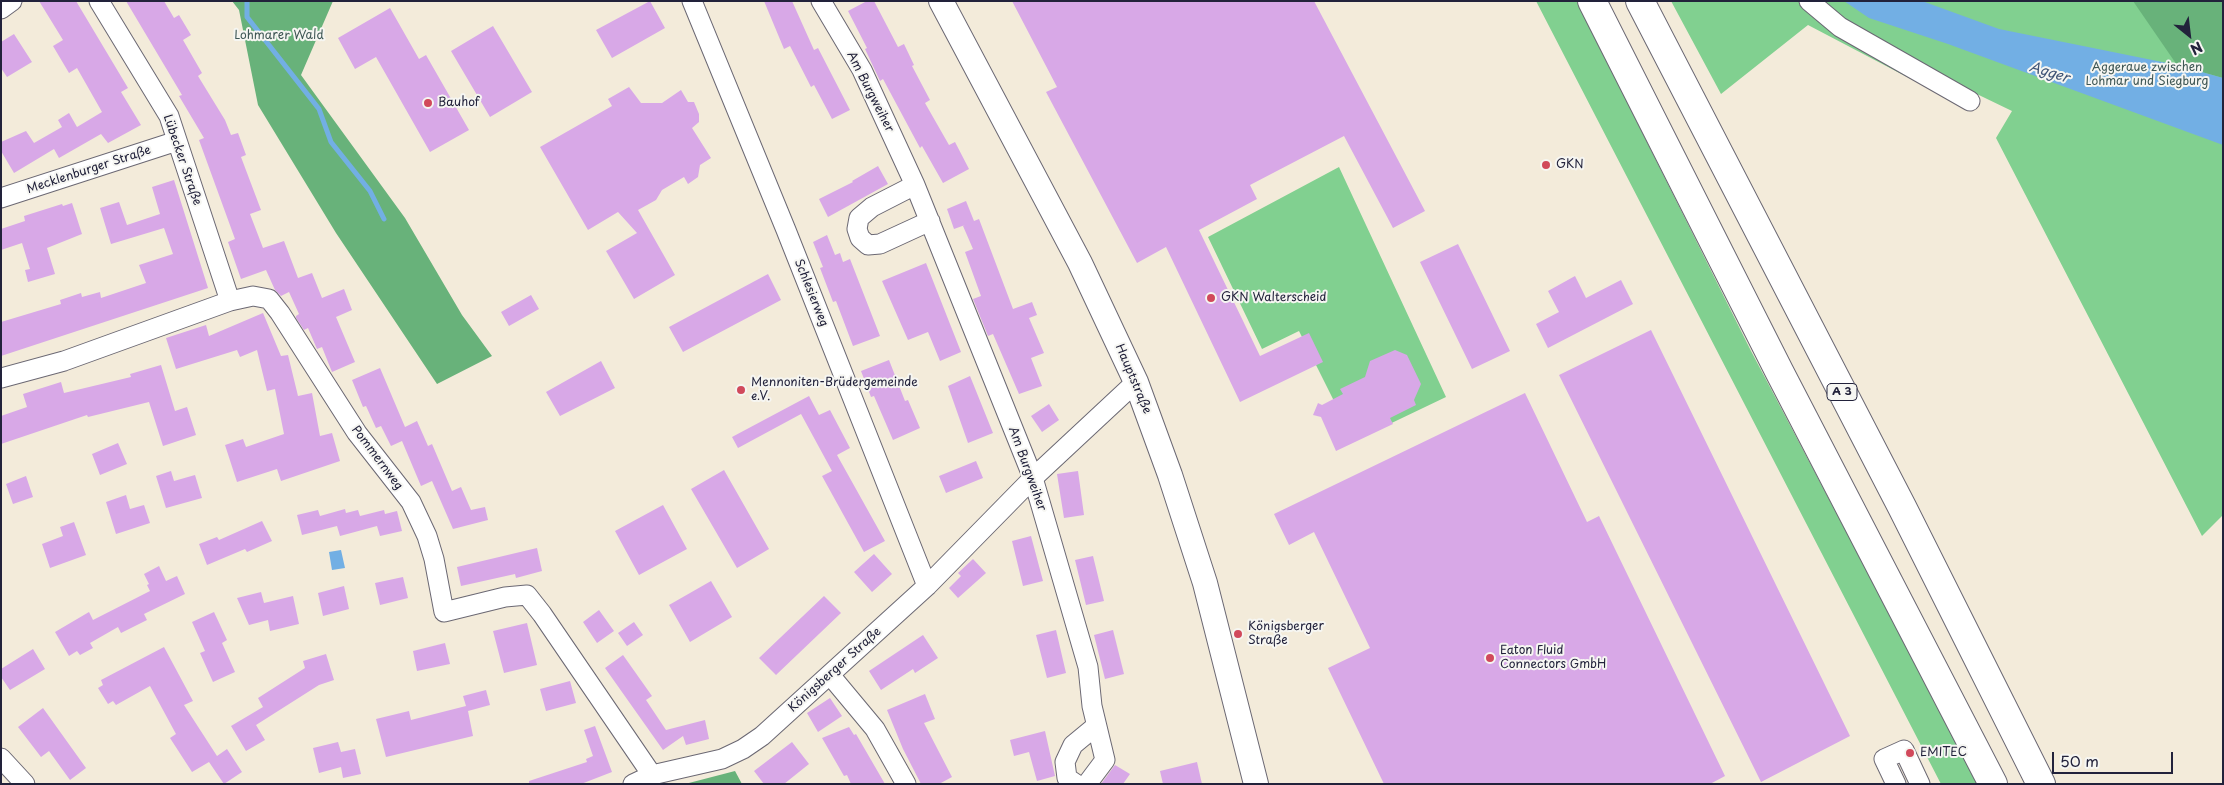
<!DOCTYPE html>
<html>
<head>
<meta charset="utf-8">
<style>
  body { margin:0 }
  #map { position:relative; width:2224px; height:785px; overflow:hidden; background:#f3ebda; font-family:"Playpen Sans",sans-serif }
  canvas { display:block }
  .frame { position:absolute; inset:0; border:2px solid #22223b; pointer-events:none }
  .north { position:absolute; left:2164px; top:10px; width:50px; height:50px; -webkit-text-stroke:4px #f6f6f2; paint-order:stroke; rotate:151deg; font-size:14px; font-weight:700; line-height:20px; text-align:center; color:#22223b }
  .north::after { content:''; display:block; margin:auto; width:18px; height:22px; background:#22223b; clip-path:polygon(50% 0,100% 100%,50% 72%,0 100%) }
  .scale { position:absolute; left:2052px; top:752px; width:121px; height:22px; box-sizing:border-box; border:2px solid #22223b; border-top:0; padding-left:6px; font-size:15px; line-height:18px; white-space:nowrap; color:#22223b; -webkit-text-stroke:4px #f6f6f2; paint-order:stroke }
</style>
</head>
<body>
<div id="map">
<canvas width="2224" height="785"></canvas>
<div class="frame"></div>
<div class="north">N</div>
<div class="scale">50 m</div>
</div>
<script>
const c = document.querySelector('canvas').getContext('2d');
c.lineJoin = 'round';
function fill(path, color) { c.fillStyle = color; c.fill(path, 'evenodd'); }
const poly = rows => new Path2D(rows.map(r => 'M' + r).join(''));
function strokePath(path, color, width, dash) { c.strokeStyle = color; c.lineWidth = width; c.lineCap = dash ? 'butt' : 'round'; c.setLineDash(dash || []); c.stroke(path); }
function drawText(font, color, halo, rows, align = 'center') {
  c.font = font + ' "Playpen Sans",sans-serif'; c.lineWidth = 4; c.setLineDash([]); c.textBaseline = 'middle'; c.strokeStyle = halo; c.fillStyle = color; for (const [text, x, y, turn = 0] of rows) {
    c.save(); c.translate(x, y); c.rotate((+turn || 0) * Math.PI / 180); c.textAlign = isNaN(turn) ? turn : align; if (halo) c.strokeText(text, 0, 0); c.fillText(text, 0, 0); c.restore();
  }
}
fill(poly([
  [1536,1,1577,1,1751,351,1979,784,1941,784],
  [1671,1,2223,1,2223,515,2202,536,1996,138,2012,111,1954,83,1970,110,1808,25,1721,94],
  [1339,167,1446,397,1354,441,1299,331,1262,349,1208,237]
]), '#81d090');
fill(poly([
  [232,1,333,1,301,75,405,218,462,315,492,356,437,384,336,233,258,105,239,10],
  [2133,1,2223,1,2223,78,2177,65],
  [735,771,742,784,685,784]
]), '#68b27a');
fill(poly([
  [1844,1,1922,1,1999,29,2177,65,2223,78,2223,145,1948,44,1869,18],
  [341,550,345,568,332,570,329,552]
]), '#72afe4');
strokePath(poly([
  [247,1,247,17,319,109,331,142,370,191,384,219]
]), '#72afe4', 5);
fill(poly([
  [39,1,76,1,128,88,121,92,141,125,108,143,101,134,59,158,54,149,14,173,1,151,1,142,26,131,34,143,62,127,58,120,69,113,77,127,102,112,77,68,69,73,53,46,63,40],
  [126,1,164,1,174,18,179,15,191,35,183,40,202,73,198,76,225,120,231,135,238,133,246,155,241,157,261,210,250,214,263,248,284,241,298,278,312,273,322,298,344,289,352,310,336,317,355,362,332,372,322,347,317,349,308,328,304,330,296,318,296,316,299,314,289,292,281,296,275,290,266,270,241,279,228,242,235,239,199,140,204,138,179,96,182,95],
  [650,1,665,28,612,58,596,30],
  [764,1,792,1,814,50,818,48,850,110,832,119,814,85,811,87,790,46,784,49],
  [867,1,874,1,898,47,904,44,914,65,912,66,930,100,925,103,949,145,955,142,969,169,943,183,922,146,920,148,883,79,880,81,865,49,867,48,848,11],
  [1012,1,1314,1,1425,211,1393,228,1344,136,1250,185,1257,199,1199,230,1260,356,1309,333,1323,362,1240,402,1166,247,1137,263,1046,92,1057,87],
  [390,8,419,59,426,55,469,130,430,152,376,57,355,69,338,38],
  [493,26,532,92,490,117,451,51],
  [14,34,32,62,7,77,1,68,1,42],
  [629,87,641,103,662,103,681,90,688,102,694,102,699,114,699,122,692,128,711,158,700,165,698,177,688,184,684,177,662,190,656,200,638,210,675,275,634,299,606,251,637,233,618,212,588,230,540,147,612,106,608,99],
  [878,166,888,184,828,217,819,199,853,182,852,181],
  [174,180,208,288,1,356,1,322,61,304,60,300,81,293,82,297,100,292,101,298,146,283,139,265,173,254,164,228,111,244,100,208,119,202,127,225,160,214,152,187],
  [966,201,974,221,979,219,1013,309,1032,302,1037,315,1029,318,1044,353,1031,358,1042,386,1019,394,993,334,988,336,973,299,981,296,965,252,973,249,963,226,965,225,954,229,947,209],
  [72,203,82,234,47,248,55,274,28,282,25,270,30,269,22,243,1,250,1,229,25,221,24,216,62,204,63,206],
  [827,235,835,255,840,253,843,262,850,259,880,336,853,346,836,301,833,302,820,268,823,267,813,242],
  [1458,244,1510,351,1472,369,1420,262],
  [926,263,961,352,940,361,928,332,908,340,882,281],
  [768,274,781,300,683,352,669,327],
  [1575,276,1586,298,1621,280,1633,304,1548,348,1536,324,1559,312,1548,291],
  [531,295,539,309,509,326,501,312],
  [263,313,281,356,288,355,298,396,312,393,320,436,332,433,340,461,281,481,277,469,237,482,225,445,243,439,246,447,284,434,275,389,267,391,257,350,240,357,237,350,176,369,166,338,206,325,209,336],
  [1651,330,1850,736,1761,782,1559,375],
  [1395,350,1407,355,1421,384,1414,400,1416,405,1390,418,1393,424,1336,451,1321,417,1313,415,1318,403,1322,405,1343,394,1340,389,1365,377,1370,361],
  [889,360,905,401,908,400,920,428,893,440,874,396,871,397,861,371],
  [601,361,615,388,560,416,546,392],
  [161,365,175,411,187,407,196,435,163,446,149,402,88,417,87,415,1,444,1,416,27,407,23,394,61,382,64,393,131,377,130,374],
  [380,368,405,427,417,421,428,446,432,444,452,491,461,487,471,510,485,507,488,520,453,529,432,481,421,486,402,441,391,446,381,426,376,428,366,406,363,407,352,380],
  [970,376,993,433,968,443,948,386],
  [1525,393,1587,522,1599,516,1725,776,1710,784,1384,784,1328,668,1370,648,1314,532,1289,545,1274,514],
  [809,396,819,415,830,410,850,448,837,455,885,541,864,552,822,476,832,471,801,414,738,448,732,437],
  [1049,404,1059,420,1042,432,1031,416],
  [118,443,127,464,100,475,92,454],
  [976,461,983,478,946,493,939,476],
  [724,470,769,549,737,568,691,489],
  [171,471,174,481,195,475,202,498,166,508,156,476],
  [1078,471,1084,515,1064,518,1057,474],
  [26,476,33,497,13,504,6,484],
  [126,495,130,509,144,505,150,523,116,534,106,502],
  [663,505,687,549,639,575,615,531],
  [345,509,346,513,358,510,360,516,384,510,385,514,397,511,402,531,380,536,377,526,340,536,337,526,302,535,297,515,318,510,320,516],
  [262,521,272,541,247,552,245,549,207,565,199,544,217,537,219,540],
  [74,522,86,555,50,568,42,544,63,536,60,527],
  [1031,536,1043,581,1023,586,1012,541],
  [537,548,542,571,516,578,515,574,461,586,457,567],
  [874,554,892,574,872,592,854,572],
  [1093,556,1104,601,1086,605,1075,560],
  [973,559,986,573,958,598,949,588,961,576,958,573],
  [159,566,166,581,177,576,185,594,144,614,147,620,121,633,118,627,90,643,93,648,80,655,77,651,69,656,55,632,89,612,93,620,150,591,147,585,149,584,144,574],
  [403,577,408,598,380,605,375,583],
  [711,581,732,617,690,642,669,605],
  [344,586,349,609,323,616,318,593],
  [261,592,264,603,293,596,299,624,270,631,268,620,249,625,237,598],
  [824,596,841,613,776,675,759,658],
  [599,610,614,631,597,643,583,622],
  [214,612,227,640,222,643,235,672,213,682,200,653,205,651,192,622],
  [634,622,643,635,627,646,618,633],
  [527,623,537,665,504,673,493,631],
  [1056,630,1066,673,1047,678,1036,635],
  [1113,630,1124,674,1105,679,1094,635],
  [923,635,938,658,915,673,913,669,881,690,869,671],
  [445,643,450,664,417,671,413,651],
  [164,647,193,701,184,705,217,756,227,749,242,772,224,784,209,762,192,772,170,738,176,734,150,686,116,705,113,701,108,704,98,688,103,685,101,680],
  [33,649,45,669,10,690,1,677,1,669],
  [326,654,334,680,319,685,256,725,265,740,246,751,231,726,263,707,258,698,305,668,303,661],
  [623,655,652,696,646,700,666,730,705,720,709,739,686,745,683,736,663,750,605,668],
  [570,681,576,703,546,711,540,689],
  [486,690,490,705,468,711,473,736,386,757,376,719,409,711,411,720,466,706,463,696],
  [925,694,935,719,924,723,952,777,939,784,921,784,903,749,887,710],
  [830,698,842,716,818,732,807,713],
  [43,708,86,768,70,780,49,751,41,757,18,727],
  [595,726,612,772,581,784,529,784,529,781,587,762,586,759,593,756,584,730],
  [849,727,854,735,856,734,885,784,851,784,847,775,844,776,822,738],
  [1045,731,1055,776,1037,781,1029,752,1014,756,1010,740],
  [338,742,341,752,355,749,361,774,343,778,341,767,319,773,313,748],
  [792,742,809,764,784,784,764,784,754,771],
  [1197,762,1202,784,1163,784,1160,771],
  [1115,765,1130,774,1123,784,1101,784]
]), '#d8a8e7');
const minor = poly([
  [99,1,169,116,230,301],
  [692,1,786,230,927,586],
  [821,1,862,70,915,185,1033,478,1088,667,1092,706,1105,760,1087,784],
  [1809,1,1840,27,1970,101],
  [1,9,12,1],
  [915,185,872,207,859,218,857,229,860,238,868,245,880,244,930,221],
  [1,198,177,141],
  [1,378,64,361,230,301,253,296,269,299,280,313,357,433,411,502,427,536,434,559,444,612,505,597,527,595,542,614,652,775],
  [830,675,875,729,906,784],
  [1,758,25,784],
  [633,784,652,775,722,759,743,749,762,736,927,586,1033,478,1136,382],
  [1076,784,1067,778,1065,762,1073,745,1096,726],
  [1896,784,1884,759,1904,750,1920,784]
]);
const major = poly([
  [941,1,1080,263,1136,382,1170,475,1205,583,1256,784]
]);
const highway = poly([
  [1592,1,1779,371,1993,784],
  [1640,1,1902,507,2041,784]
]);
strokePath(minor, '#6b6873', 21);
strokePath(major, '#6b6873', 26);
strokePath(highway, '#6b6873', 30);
strokePath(minor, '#fff', 19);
strokePath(major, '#fff', 24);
strokePath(highway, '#fff', 28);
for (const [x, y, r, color] of [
  [428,103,5,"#d1495b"],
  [1546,165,5,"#d1495b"],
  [1211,298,5,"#d1495b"],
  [741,390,5,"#d1495b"],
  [1238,634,5,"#d1495b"],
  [1490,658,5,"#d1495b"],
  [1910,753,5,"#d1495b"]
]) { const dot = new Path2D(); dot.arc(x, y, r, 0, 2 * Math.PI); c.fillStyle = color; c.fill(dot); strokePath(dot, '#f6f6f2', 2); }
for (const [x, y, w] of [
  [1842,392,30]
]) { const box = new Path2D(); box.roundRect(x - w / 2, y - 8.5, w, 17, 4); c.fillStyle = '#f6f6f2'; c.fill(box); strokePath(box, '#22223b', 1); }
drawText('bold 11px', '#22223b', null, [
  ["A 3",1842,392]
]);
drawText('12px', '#3e5654', '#f6f6f2', [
  ["Lohmarer Wald",279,36],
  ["Aggeraue zwischen",2147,68],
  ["Lohmar und Siegburg",2147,82]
]);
drawText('12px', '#22223b', '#f6f6f2', [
  ["Am Burgweiher",870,92,63],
  ["Lübecker Straße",182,160,71],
  ["Mecklenburger Straße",89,170,-18],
  ["Schlesierweg",811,293,68],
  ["Hauptstraße",1133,379,67],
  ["Pommernweg",377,458,53],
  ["Am Burgweiher",1027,469,70],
  ["Königsberger Straße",835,670,-42]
]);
drawText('12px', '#22223b', '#f6f6f2', [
  ["Bauhof",438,103],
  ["GKN",1556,165],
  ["GKN Walterscheid",1221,298],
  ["Mennoniten-Brüdergemeinde",751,383],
  ["e.V.",751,397],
  ["Königsberger",1248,627],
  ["Straße",1248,641],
  ["Eaton Fluid",1500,651],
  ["Connectors GmbH",1500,665],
  ["EMITEC",1920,753]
], 'left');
drawText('italic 14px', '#3e5376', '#f6f6f2', [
  ["Agger",2049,73,17]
]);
</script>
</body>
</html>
